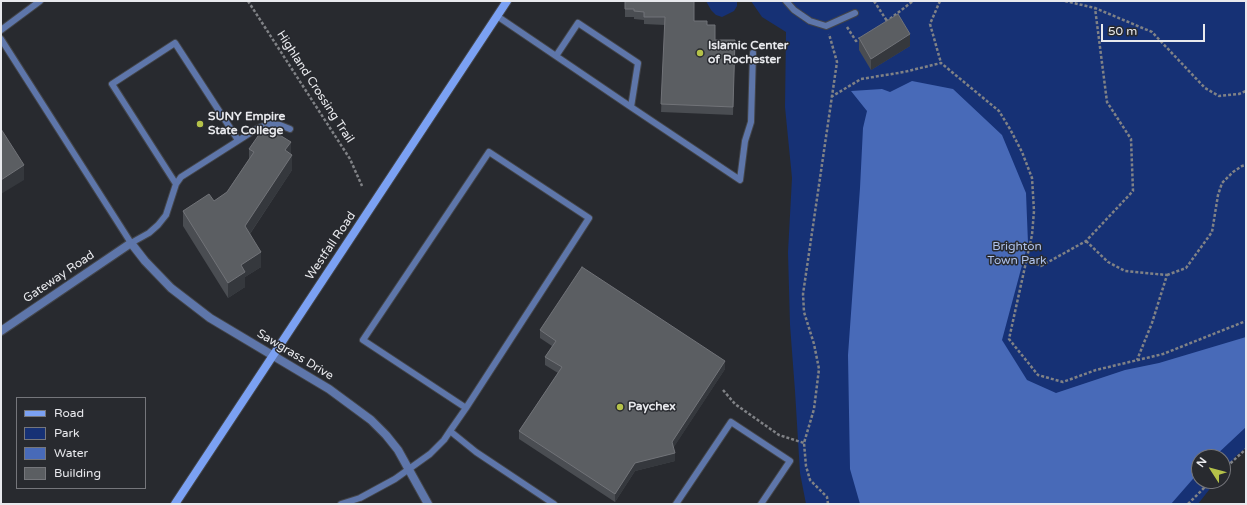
<!DOCTYPE html>
<html>
<head>
<meta charset="utf-8">
<style>
  body { margin:0 }
  #map { position:relative; width:1247px; height:505px; overflow:hidden; background:#282a2f; font-family:"Varela Round",sans-serif }
  canvas { display:block }
  .frame { position:absolute; inset:0; border:2px solid #e8e9ed; pointer-events:none }
  .legend { position:absolute; left:16px; top:397px; width:130px; height:92px; box-sizing:border-box; background:#282a2f; border:1px solid #75767b; margin:0; padding:5px 7px; list-style:none; font-size:12px; color:#e8e9ed }
  .legend li { display:flex; align-items:center; gap:8px; height:20px }
  .legend b { width:20px; border:1px solid #75767b }
  .north { position:absolute; left:1191px; top:449px; width:40px; height:40px; box-sizing:border-box; background:#282a2f; border:1px solid #75767b; border-radius:50%; rotate:306deg; font-size:11px; font-weight:700; line-height:16px; text-align:center; color:#e8e9ed }
  .north::after { content:''; display:block; margin:auto; width:14px; height:18px; background:#b5c249; clip-path:polygon(50% 0,100% 100%,50% 72%,0 100%) }
  .scale { position:absolute; left:1101px; top:24px; width:104px; height:18px; box-sizing:border-box; border:2px solid #e8e9ed; border-top:0; padding-left:5px; font-size:12px; line-height:14px; white-space:nowrap; color:#e8e9ed; -webkit-text-stroke:3px #282a2f; paint-order:stroke }
</style>
</head>
<body>
<div id="map">
<canvas width="1247" height="505"></canvas>
<div class="frame"></div>
<ul class="legend">
<li><b style="height:5px;background:#7ba1f3"></b>Road</li>
<li><b style="height:11px;background:#163175"></b>Park</li>
<li><b style="height:11px;background:#486ab8"></b>Water</li>
<li><b style="height:11px;background:#5b5e62"></b>Building</li>
</ul>
<div class="north">N</div>
<div class="scale">50 m</div>
</div>
<script>
const c = document.querySelector('canvas').getContext('2d');
c.lineJoin = 'round';
function fill(path, color) { c.fillStyle = color; c.fill(path, 'evenodd'); }
const poly = rows => new Path2D(rows.map(r => 'M' + r).join(''));
function strokePath(path, color, width, dash) { c.strokeStyle = color; c.lineWidth = width; c.lineCap = dash ? 'butt' : 'round'; c.setLineDash(dash || []); c.stroke(path); }
function drawText(font, color, halo, rows, align = 'center') {
  c.font = font + ' "Varela Round",sans-serif'; c.lineWidth = 3; c.setLineDash([]); c.textBaseline = 'middle'; c.strokeStyle = halo; c.fillStyle = color; for (const [text, x, y, turn = 0] of rows) {
    c.save(); c.translate(x, y); c.rotate((+turn || 0) * Math.PI / 180); c.textAlign = isNaN(turn) ? turn : align; if (halo) c.strokeText(text, 0, 0); c.fillText(text, 0, 0); c.restore();
  }
}
fill(poly([
  [706,1,737,1,737,6,734,11,722,17,716,15,711,10],
  [751,1,1246,1,1246,448,1236,456,1223,473,1223,457,1199,457,1199,481,1216,481,1198,504,806,504,800,473,795,391,790,325,788,252,792,178,785,107,786,32,762,17]
]), '#163175');
fill(poly([
  [912,81,953,89,1002,135,1026,193,1028,243,1002,340,1027,380,1056,393,1125,370,1159,363,1246,337,1246,427,1214,457,1199,457,1199,472,1171,504,860,504,850,469,848,355,860,188,863,128,867,111,851,91,882,89,890,92]
]), '#486ab8');
const lane = poly([
  [786,1,794,10,810,21,826,26,855,13],
  [497,16,631,107,638,63,578,23,556,56],
  [1,30,40,1],
  [1,39,131,243,149,233,158,225,166,215,176,184,181,177,258,128,269,124,280,125,290,129],
  [631,107,740,180,745,141,751,122,753,53],
  [176,184,112,84,175,43,238,140],
  [450,431,476,452,554,504],
  [341,504,360,498,395,479,430,454,444,440,450,431,466,408,589,218,489,152,363,340,466,408],
  [676,504,731,422,790,461,761,504]
]);
const street = poly([
  [1,331,131,243,145,261,171,288,210,318,329,389,371,420,386,435,398,450,428,504]
]);
const secondary = poly([
  [175,504,507,1]
]);
strokePath(lane, '#43454a', 8);
strokePath(street, '#43454a', 10);
strokePath(secondary, '#43454a', 10);
strokePath(poly([
  [248,1,350,159,362,186],
  [874,1,887,21],
  [940,1,930,24,941,63],
  [1065,1,1095,8,1152,32,1205,88,1219,96,1239,94,1246,91],
  [886,22,913,1],
  [847,27,856,41,860,38],
  [831,97,861,79,904,72,941,63,999,111,1010,129,1022,152,1032,178,1034,211,1032,235,1009,339,1038,375,1063,382,1096,370,1163,354,1246,321],
  [1086,241,1108,262,1125,271,1167,275,1152,323,1137,360],
  [1027,260,1041,266,1086,241,1133,191,1131,139,1107,102,1095,8],
  [1167,275,1186,268,1212,232,1218,195,1222,183,1233,172,1242,166,1246,165],
  [723,390,735,404,779,435,804,443],
  [1223,470,1246,449],
  [828,504,827,497,810,480,806,466,804,443,814,409,819,369,814,344,804,312,803,294,837,62,829,34],
  [1188,504,1211,481]
]), '#808286', 2.5, [3, 2]);
strokePath(lane, '#5e76aa', 6);
strokePath(street, '#5e76aa', 8);
strokePath(secondary, '#7ba1f3', 8);
fill(poly([
  [625,1,707,25,715,40,735,40,733,115,661,112,665,25,644,24,644,20,634,19,634,17,625,17],
  [859,38,910,46,871,70,859,50],
  [249,149,291,154,292,170,250,234,261,267,245,277,245,287,228,298,183,226,183,211,214,201,227,192,249,159],
  [540,330,725,369,673,448,675,461,635,471,615,502,519,439,519,431,558,373,545,365,545,357,552,346,540,338]
]), '#4a4d52');
fill(poly([
  [910,34,910,46,871,70,871,59],
  [291,142,291,157,285,150],
  [292,155,292,170,245,241,245,226],
  [24,165,24,180,1,194,1,180],
  [261,252,261,267,245,277,245,287,228,298,228,283,241,265],
  [725,361,725,369,672,450,672,442],
  [675,453,675,461,635,471,615,502,615,494,635,463]
]), '#35383d');
const building = poly([
  [625,1,694,1,694,21,707,21,707,25,715,25,715,40,735,40,733,107,661,104,665,17,644,17,644,12,634,11,634,9,625,9,625,1],
  [898,14,910,34,871,59,859,38,898,14],
  [265,126,291,142,285,150,292,155,245,226,261,252,241,265,245,272,228,283,183,211,209,194,214,201,227,192,254,152,249,149,265,126],
  [1,129,24,165,1,180,1,129],
  [582,267,725,361,672,442,675,453,635,463,615,494,519,431,562,367,545,357,556,341,540,330,582,267]
]);
fill(building, '#5b5e62');
strokePath(building, '#717378', 1);
for (const [x, y, r, color] of [
  [700,53,4,"#b5c249"],
  [200,124,4,"#b5c249"],
  [620,407,4,"#b5c249"]
]) { const dot = new Path2D(); dot.arc(x, y, r, 0, 2 * Math.PI); c.fillStyle = color; c.fill(dot); strokePath(dot, '#282a2f', 1.5); }
drawText('bold 12px', '#e8e9ed', '#282a2f', [
  ["Islamic Center",708,46],
  ["of Rochester",708,60],
  ["SUNY Empire",208,117],
  ["State College",208,131],
  ["Paychex",628,407]
], 'left');
drawText('12px', '#e8e9ed', '#282a2f', [
  ["Highland Crossing Trail",315,87,57],
  ["Westfall Road",331,246,-56],
  ["Gateway Road",59,277,-34],
  ["Sawgrass Drive",295,355,31]
]);
drawText('12px', '#aec2ec', '#282a2f', [
  ["Brighton",1017,247],
  ["Town Park",1017,261]
]);
</script>
</body>
</html>
